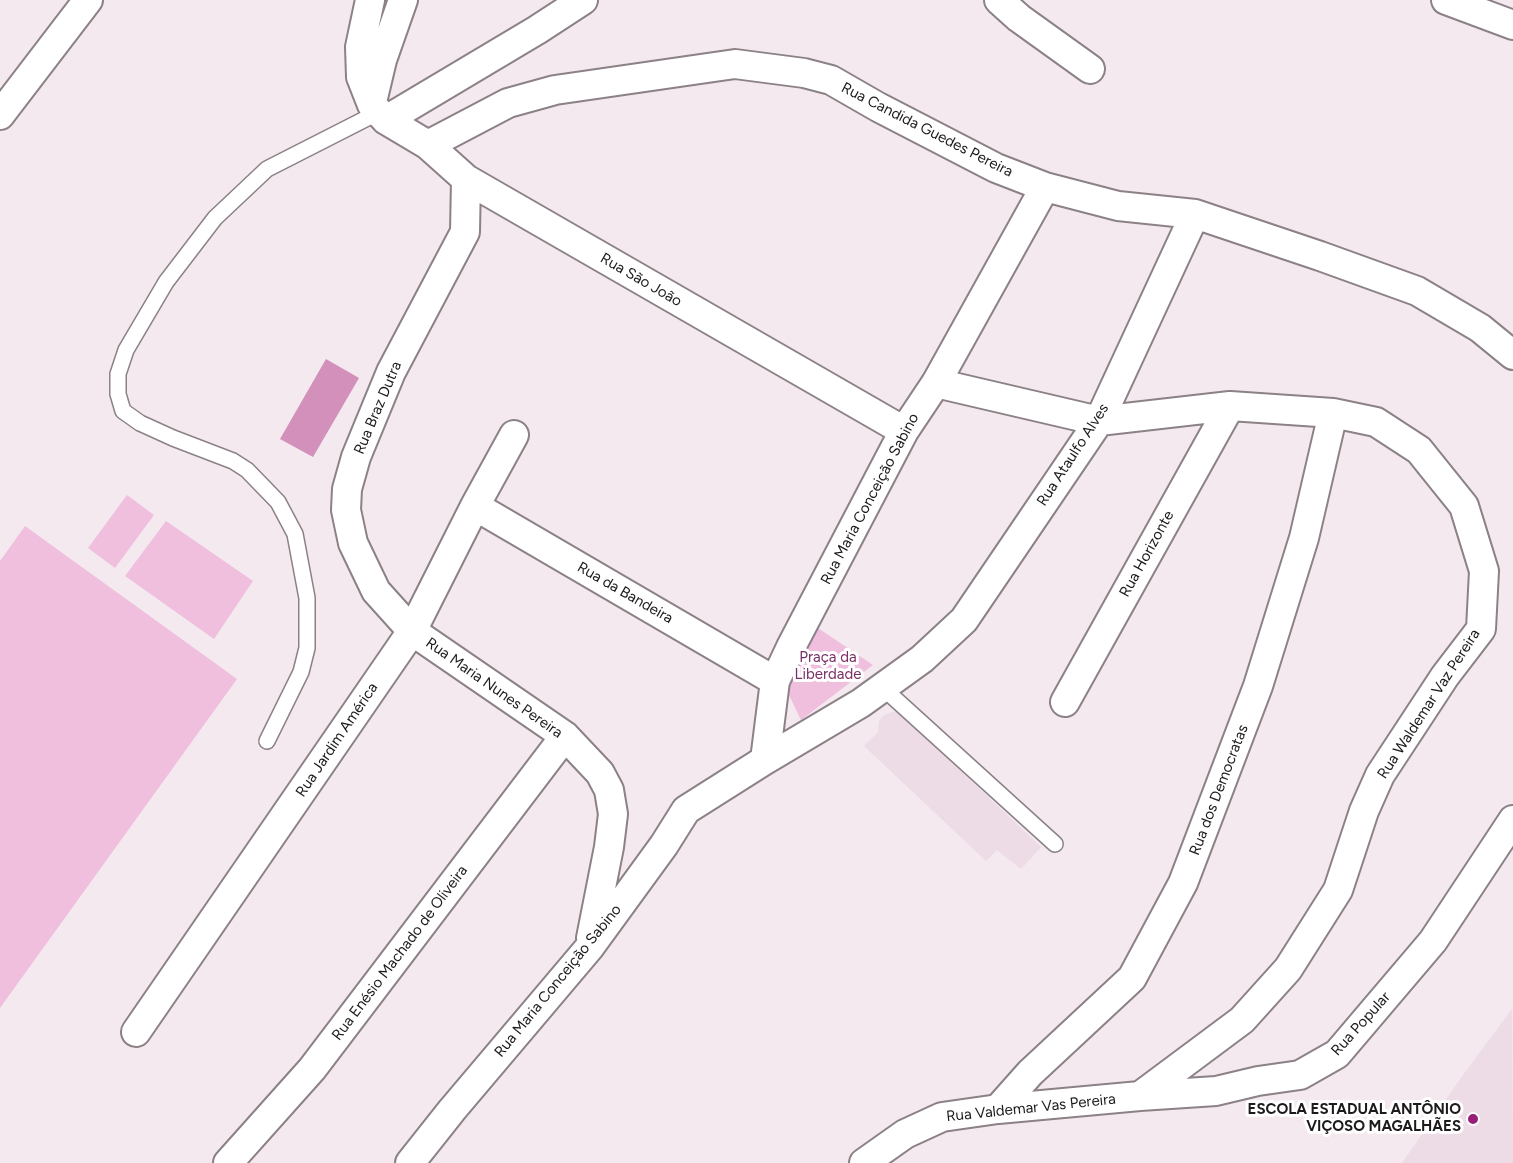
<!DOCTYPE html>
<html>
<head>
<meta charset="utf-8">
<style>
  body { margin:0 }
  canvas { display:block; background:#f3e9ef }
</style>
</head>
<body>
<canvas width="1513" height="1163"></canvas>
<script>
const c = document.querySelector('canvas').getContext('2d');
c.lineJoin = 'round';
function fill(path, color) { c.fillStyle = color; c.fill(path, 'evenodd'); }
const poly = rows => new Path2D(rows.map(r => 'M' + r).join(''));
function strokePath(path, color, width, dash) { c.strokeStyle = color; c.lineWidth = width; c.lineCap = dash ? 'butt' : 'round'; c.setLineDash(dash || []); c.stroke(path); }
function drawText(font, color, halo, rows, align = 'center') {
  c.font = font + ' Figtree,sans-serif'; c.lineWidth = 6; c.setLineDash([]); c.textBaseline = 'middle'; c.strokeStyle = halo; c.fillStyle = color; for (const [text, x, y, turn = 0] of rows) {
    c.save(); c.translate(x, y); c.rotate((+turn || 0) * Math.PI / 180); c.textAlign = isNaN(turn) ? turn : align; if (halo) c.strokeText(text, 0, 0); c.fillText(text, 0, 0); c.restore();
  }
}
fill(poly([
  [892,712,898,712,1041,847,1021,869,997,850,986,861,864,746,878,732,879,721,884,715],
  [1512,1009,1513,1163,1402,1163,1463,1075]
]), '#eddbe6');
fill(poly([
  [127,495,154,515,115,568,88,548],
  [166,521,253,581,214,639,125,576],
  [25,526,237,679,0,1008,0,561],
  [818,628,873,665,801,720,785,687]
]), '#f1bfde');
fill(poly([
  [326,359,359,378,313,457,280,439]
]), '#d290bb');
const service = poly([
  [882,687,1055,844],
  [267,741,301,672,307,648,307,598,295,534,278,502,247,470,233,461,173,438,140,423,123,411,118,394,118,374,126,350,166,282,215,218,267,169,379,112]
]);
const minor = poly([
  [370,0,360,47,361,77,372,105,386,120,428,145,466,179,904,431],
  [999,0,1019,18,1090,69],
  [1446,0,1513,25],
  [372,102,382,60,403,0],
  [0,115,88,0],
  [386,120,537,30,583,0],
  [428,145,508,103,555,90,735,64,804,73,831,80,878,107,996,168,1045,187,1118,206,1195,214,1320,256,1417,291,1480,328,1513,355],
  [466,179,465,232,391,372,356,457,347,489,346,510,353,543,376,591,412,631,565,736,600,773,609,790,613,814,609,847,591,938],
  [936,383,1099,421,1230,406,1333,413,1376,422,1419,450,1464,506,1484,571,1481,629,1445,676,1380,775,1364,811,1338,890,1288,969,1242,1020,1140,1096],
  [475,506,775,681],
  [1065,702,1230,406],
  [765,760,861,703,922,659,964,620,1099,421,1195,214],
  [136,1032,412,631,475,506,514,435],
  [998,1109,1030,1073,1132,978,1183,883,1258,686,1304,538,1333,413],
  [228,1163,312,1069,565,736],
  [410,1163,452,1110,589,948,664,845,686,810,765,760,775,681,791,647,904,431,936,383,1045,187],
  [864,1163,905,1134,942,1117,998,1109,1140,1096,1216,1091,1258,1081,1300,1075,1337,1054,1433,941,1513,820]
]);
strokePath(service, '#8b8187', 18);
strokePath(minor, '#8b8187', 32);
strokePath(service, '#fff', 15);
strokePath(minor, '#fff', 28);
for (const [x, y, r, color] of [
  [1473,1119,6,"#971e79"]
]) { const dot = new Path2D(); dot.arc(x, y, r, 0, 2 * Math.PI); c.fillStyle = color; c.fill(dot); strokePath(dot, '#fff', 2); }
drawText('15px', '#1d1a1c', '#fff', [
  ["Rua Candida Guedes Pereira",927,130,27],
  ["Rua São João",641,280,30],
  ["Rua Braz Dutra",378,408,-67],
  ["Rua Ataulfo Alves",1073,455,-57],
  ["Rua Maria Conceição Sabino",870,499,-62],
  ["Rua Horizonte",1147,554,-61],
  ["Rua da Bandeira",625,593,30],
  ["Rua Maria Nunes Pereira",494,688,35],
  ["Rua Waldemar Vaz Pereira",1429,704,-57],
  ["Rua Jardim América",337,740,-56],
  ["Rua dos Democratas",1219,790,-69],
  ["Rua Enésio Machado de Oliveira",400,953,-53],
  ["Rua Maria Conceição Sabino",558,981,-51],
  ["Rua Popular",1361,1024,-48],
  ["Rua Valdemar Vas Pereira",1031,1108,-6]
]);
drawText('15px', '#7b2e65', '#fff', [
  ["Praça da",828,658],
  ["Liberdade",828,675]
]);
drawText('bold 15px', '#1d1a1c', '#fff', [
  ["ESCOLA ESTADUAL ANTÔNIO",1461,1110],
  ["VIÇOSO MAGALHÃES",1461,1127]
], 'right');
</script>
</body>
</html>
